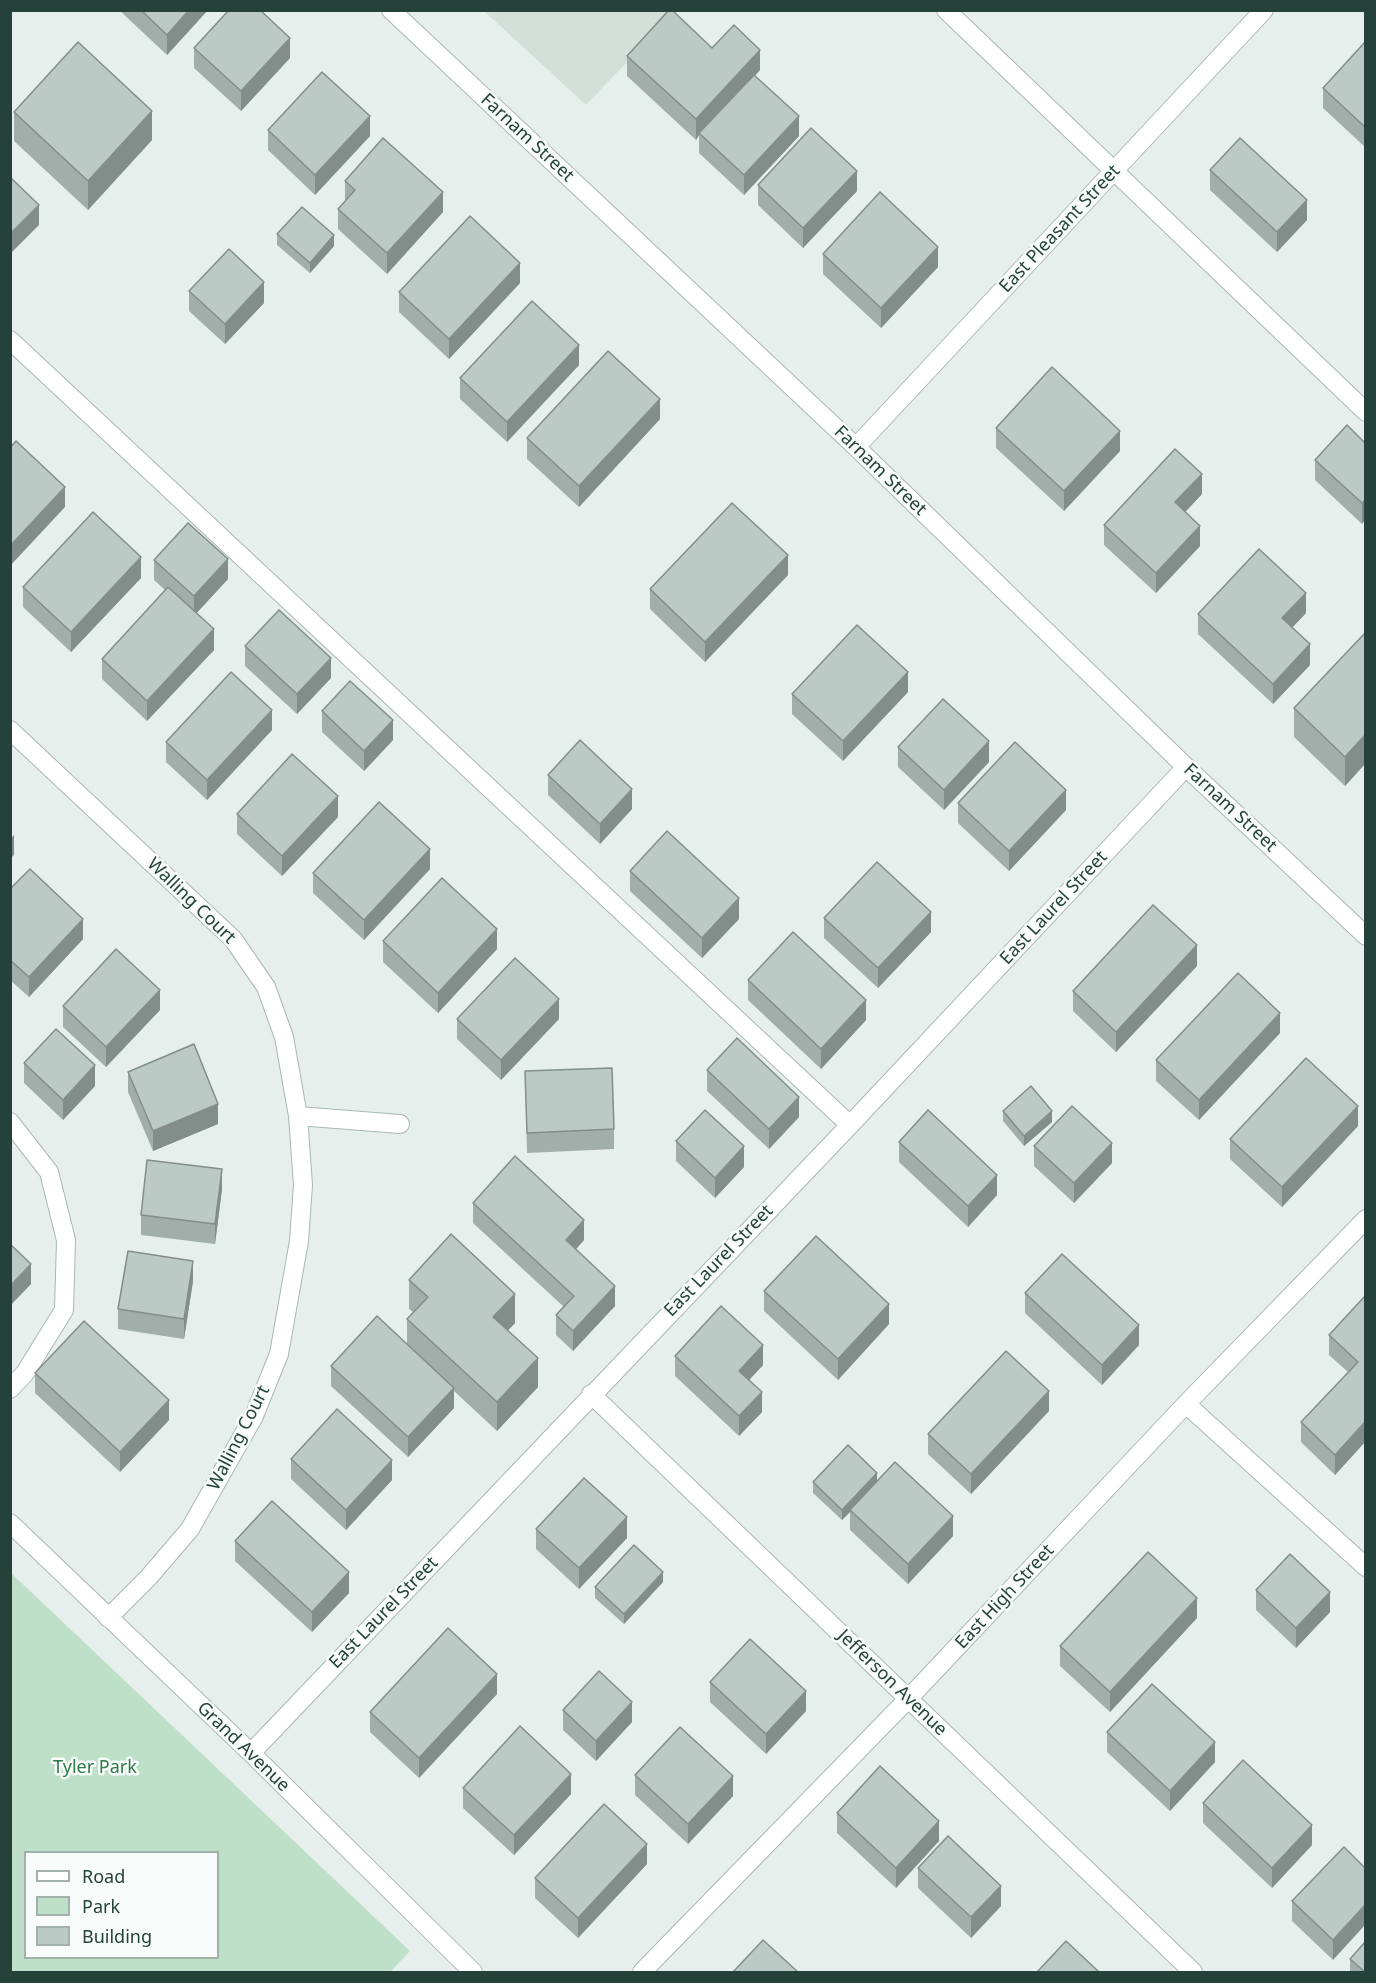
<!DOCTYPE html>
<html>
<head>
<meta charset="utf-8">
<style>
  body { margin:0 }
  #map { position:relative; width:1376px; height:1983px; overflow:hidden; background:#e6efeb; font-family:"Noto Sans",sans-serif }
  canvas { display:block }
  .frame { position:absolute; inset:0; border:12px solid #24423a; pointer-events:none }
  .legend { position:absolute; left:24px; top:1851px; width:195px; height:108px; box-sizing:border-box; background:#f7fbf9; border:2px solid #a3b1ad; margin:0; padding:8px 10px; list-style:none; font-size:18px; color:#24423a }
  .legend li { display:flex; align-items:center; gap:12px; height:30px }
  .legend b { width:30px; border:2px solid #a3b1ad }
</style>
</head>
<body>
<div id="map">
<canvas width="1376" height="1983"></canvas>
<div class="frame"></div>
<ul class="legend">
<li><b style="height:8px;background:#fff"></b>Road</li>
<li><b style="height:16px;background:#bfe0c8"></b>Park</li>
<li><b style="height:16px;background:#bbcac4"></b>Building</li>
</ul>
</div>
<script>
const c = document.querySelector('canvas').getContext('2d');
c.lineJoin = 'round';
function fill(path, color) { c.fillStyle = color; c.fill(path, 'evenodd'); }
const poly = rows => new Path2D(rows.map(r => 'M' + r).join(''));
function strokePath(path, color, width, dash) { c.strokeStyle = color; c.lineWidth = width; c.lineCap = dash ? 'butt' : 'round'; c.setLineDash(dash || []); c.stroke(path); }
function drawText(font, color, halo, rows, align = 'center') {
  c.font = font + ' "Noto Sans",sans-serif'; c.lineWidth = 5; c.setLineDash([]); c.textBaseline = 'middle'; c.strokeStyle = halo; c.fillStyle = color; for (const [text, x, y, turn = 0] of rows) {
    c.save(); c.translate(x, y); c.rotate((+turn || 0) * Math.PI / 180); c.textAlign = isNaN(turn) ? turn : align; if (halo) c.strokeText(text, 0, 0); c.fillText(text, 0, 0); c.restore();
  }
}
fill(poly([
  [484,11,676,11,586,105]
]), '#d4dfda');
fill(poly([
  [10,1572,410,1951,390,1972,11,1972],
  [26,1852,218,1852,218,1958,26,1958]
]), '#bfe0c8');
const service = poly([
  [946,10,1366,412],
  [10,340,850,1125],
  [10,1122,49,1172,66,1240,64,1310,25,1373,10,1389],
  [1186,1404,1366,1567]
]);
const minor = poly([
  [391,10,856,447,1186,767,1366,936],
  [856,447,1264,10],
  [10,730,233,939,266,987,284,1037,298,1116,303,1185,299,1241,279,1354,254,1416,190,1529,148,1578,108,1618],
  [298,1116,400,1124],
  [591,1394,1193,1972],
  [10,1523,251,1753,473,1972],
  [251,1753,850,1125,1186,767],
  [642,1972,908,1699,1186,1404,1366,1219]
]);
strokePath(service, '#a8b8b2', 20);
strokePath(minor, '#a8b8b2', 20);
strokePath(service, '#fff', 18);
strokePath(minor, '#fff', 18);
fill(poly([
  [119,10,208,10,167,55],
  [1365,42,1365,147,1323,108,1323,88],
  [194,48,290,58,241,111,194,68],
  [712,48,760,70,755,76,799,136,744,195,699,153,699,135,696,140,627,76,627,56],
  [14,112,152,140,88,210,14,141],
  [268,130,370,136,315,195,268,150],
  [1210,170,1307,220,1277,252,1210,190],
  [345,181,443,212,387,274,338,229,338,209,345,201],
  [758,185,857,191,803,248,758,205],
  [277,234,334,246,310,273,277,245],
  [823,254,938,267,881,328,823,274],
  [520,283,449,359,399,312,399,292],
  [189,291,264,303,225,344,189,311],
  [579,365,507,442,460,399,460,378],
  [660,419,579,507,527,459,527,438],
  [996,428,1120,451,1064,511,996,448],
  [1365,443,1362,524,1315,480,1315,460],
  [1202,494,1185,512,1200,546,1156,593,1104,545,1104,525],
  [154,560,228,579,196,613,214,650,147,721,102,679,102,659,165,590,154,580],
  [788,575,705,662,650,609,650,589],
  [141,578,71,652,23,607,23,587],
  [1306,613,1292,628,1310,665,1273,704,1198,634,1198,614],
  [1365,633,1365,764,1345,786,1294,737,1294,708],
  [245,646,331,678,297,714,245,666],
  [908,692,843,761,792,714,792,694],
  [322,711,393,740,364,771,322,732],
  [272,730,207,800,166,762,166,742],
  [898,747,989,762,944,810,898,767],
  [548,775,632,809,600,844,548,795],
  [958,803,1066,810,1009,871,958,823],
  [237,814,338,817,282,876,237,834],
  [430,869,364,940,313,893,313,873],
  [630,871,739,919,702,958,630,891],
  [10,889,83,939,29,997,10,980],
  [824,918,931,932,878,988,824,938],
  [383,941,497,949,438,1013,383,962],
  [1197,966,1116,1052,1073,1011,1073,991],
  [748,980,866,1020,821,1069,748,1000],
  [63,1006,160,1010,106,1067,63,1027],
  [457,1019,559,1019,501,1080,457,1039],
  [1280,1033,1199,1120,1156,1081,1156,1060],
  [24,1063,95,1086,63,1120,24,1083],
  [707,1070,799,1117,769,1149,707,1091],
  [525,1071,614,1129,614,1149,527,1153],
  [128,1072,218,1124,153,1151,128,1092],
  [1003,1111,1052,1122,1024,1146,1003,1121],
  [1358,1126,1282,1207,1230,1159,1230,1139],
  [676,1141,744,1167,715,1198,676,1161],
  [899,1142,997,1195,968,1227,899,1162],
  [1034,1146,1112,1163,1074,1203,1034,1166],
  [222,1189,215,1244,141,1235,141,1215],
  [473,1203,584,1240,575,1249,615,1306,573,1351,556,1335,556,1315,564,1307,473,1223],
  [409,1280,515,1323,508,1330,538,1387,497,1431,454,1391,454,1408,408,1457,331,1386,331,1366,407,1345,407,1319,413,1312,409,1309],
  [193,1281,184,1339,118,1329,118,1309],
  [764,1291,889,1324,838,1380,764,1311],
  [1025,1293,1139,1345,1102,1385,1025,1313],
  [1365,1296,1365,1442,1335,1475,1301,1442,1301,1422,1348,1372,1329,1355,1329,1335],
  [675,1356,763,1365,749,1380,762,1412,739,1436,675,1376],
  [35,1373,169,1420,120,1472,35,1393],
  [1049,1411,971,1494,928,1454,928,1434],
  [291,1459,392,1480,346,1530,291,1479],
  [877,1480,953,1536,908,1584,850,1530,850,1512,842,1520,813,1493,813,1482],
  [536,1529,627,1538,579,1589,536,1549],
  [235,1541,349,1593,312,1632,235,1561],
  [663,1582,624,1624,595,1598,595,1587],
  [1256,1590,1330,1612,1296,1648,1256,1610],
  [1197,1618,1110,1712,1060,1666,1060,1646],
  [710,1682,806,1711,766,1754,710,1702],
  [497,1694,419,1778,370,1732,370,1712],
  [563,1710,632,1722,596,1761,563,1730],
  [1107,1732,1215,1762,1170,1811,1107,1752],
  [635,1775,733,1796,688,1844,635,1795],
  [463,1788,571,1794,514,1855,463,1808],
  [1203,1803,1312,1845,1272,1888,1203,1823],
  [837,1813,939,1841,896,1888,837,1833],
  [1344,1847,1333,1960,1292,1921,1292,1901],
  [647,1864,578,1938,535,1898,535,1878],
  [918,1868,1001,1906,971,1938,918,1888],
  [1350,1959,1365,1972,1350,1972]
]), '#a1aea9');
fill(poly([
  [189,10,208,10,167,55,167,35],
  [290,38,290,58,241,111,241,91],
  [760,50,760,70,701,134,699,133,699,135,696,140,696,119],
  [152,111,152,140,88,210,88,181],
  [370,116,370,136,315,195,315,175],
  [799,116,799,136,744,195,744,175],
  [857,171,857,191,803,248,803,228],
  [443,192,443,212,387,274,387,253],
  [1307,200,1307,220,1277,252,1277,232],
  [39,205,39,225,10,254,10,234],
  [334,235,334,246,310,273,310,263],
  [938,247,938,267,881,328,881,308],
  [520,263,520,283,449,359,449,339],
  [264,282,264,303,225,344,225,324],
  [579,345,579,365,507,442,507,422],
  [660,399,660,419,579,507,579,486],
  [1120,431,1120,451,1064,511,1064,491],
  [1202,474,1202,494,1175,523,1175,502],
  [65,487,65,507,10,566,10,546],
  [1365,500,1365,520,1362,524,1362,503],
  [1200,526,1200,546,1156,593,1156,573],
  [788,555,788,575,705,662,705,642],
  [141,557,141,578,71,652,71,632],
  [228,559,228,579,194,616,194,596],
  [1306,593,1306,613,1282,638,1282,618],
  [214,629,214,650,147,721,147,701],
  [1310,644,1310,665,1273,704,1273,684],
  [331,658,331,678,297,714,297,694],
  [908,672,908,692,843,761,843,741],
  [272,710,272,730,207,800,207,780],
  [393,720,393,740,364,771,364,751],
  [1365,735,1365,764,1345,786,1345,757],
  [989,741,989,762,944,810,944,790],
  [632,789,632,809,600,844,600,824],
  [1066,790,1066,810,1009,871,1009,851],
  [338,796,338,817,282,876,282,856],
  [14,835,14,855,10,859,10,839],
  [430,849,430,869,364,940,364,920],
  [739,898,739,919,702,958,702,938],
  [931,912,931,932,878,988,878,968],
  [83,919,83,939,29,997,29,977],
  [497,929,497,949,438,1013,438,993],
  [1197,945,1197,966,1116,1052,1116,1032],
  [160,990,160,1010,106,1067,106,1047],
  [559,999,559,1019,501,1080,501,1060],
  [866,1000,866,1020,821,1069,821,1049],
  [1280,1013,1280,1033,1199,1120,1199,1100],
  [95,1065,95,1086,63,1120,63,1100],
  [799,1097,799,1117,769,1149,769,1129],
  [218,1104,218,1124,153,1151,153,1131],
  [1358,1106,1358,1126,1282,1207,1282,1187],
  [1052,1111,1052,1122,1024,1146,1024,1136],
  [1112,1143,1112,1163,1074,1203,1074,1183],
  [744,1146,744,1167,715,1198,715,1178],
  [222,1169,222,1189,215,1244,215,1224],
  [997,1175,997,1195,968,1227,968,1206],
  [584,1220,584,1240,566,1261,566,1240],
  [193,1261,193,1281,184,1339,184,1319],
  [31,1264,31,1284,10,1306,10,1286],
  [615,1286,615,1306,573,1351,573,1331],
  [515,1294,515,1323,493,1346,493,1317],
  [889,1304,889,1324,838,1380,838,1359],
  [1139,1325,1139,1345,1102,1385,1102,1365],
  [763,1345,763,1365,739,1391,739,1371],
  [538,1358,538,1387,497,1431,497,1402],
  [454,1388,454,1408,408,1457,408,1437],
  [1049,1391,1049,1411,971,1494,971,1474],
  [762,1392,762,1412,739,1436,739,1416],
  [169,1400,169,1420,120,1472,120,1452],
  [1365,1422,1365,1442,1335,1475,1335,1455],
  [392,1460,392,1480,346,1530,346,1510],
  [877,1473,877,1483,850,1510,850,1512,842,1520,842,1510],
  [953,1516,953,1536,908,1584,908,1564],
  [627,1517,627,1538,579,1589,579,1568],
  [349,1572,349,1593,312,1632,312,1612],
  [663,1572,663,1582,624,1624,624,1614],
  [1330,1592,1330,1612,1296,1648,1296,1628],
  [1197,1598,1197,1618,1110,1712,1110,1692],
  [497,1674,497,1694,419,1778,419,1758],
  [806,1691,806,1711,766,1754,766,1734],
  [632,1702,632,1722,596,1761,596,1741],
  [1215,1742,1215,1762,1170,1811,1170,1791],
  [571,1774,571,1794,514,1855,514,1835],
  [733,1776,733,1796,688,1844,688,1824],
  [939,1821,939,1841,896,1888,896,1868],
  [1312,1825,1312,1845,1272,1888,1272,1868],
  [647,1844,647,1864,578,1938,578,1918],
  [1001,1886,1001,1906,971,1938,971,1917],
  [1365,1905,1365,1925,1333,1960,1333,1940]
]), '#838d89');
const building = poly([
  [141,10,189,10,167,35,141,10],
  [229,10,260,10,290,38,241,91,194,48,229,10],
  [669,10,672,10,712,48,734,25,760,50,696,119,627,56,669,10],
  [78,42,152,111,88,181,14,112,78,42],
  [1365,42,1365,127,1323,88,1365,42],
  [322,72,370,116,315,175,268,130,322,72],
  [754,75,799,116,744,175,699,133,754,75],
  [811,128,857,171,803,228,758,185,811,128],
  [383,138,443,192,387,253,338,209,355,190,345,181,383,138],
  [1240,138,1307,200,1277,232,1210,170,1240,138],
  [10,177,39,205,10,234,10,177],
  [880,192,938,247,881,308,823,254,880,192],
  [302,207,334,235,310,263,277,234,302,207],
  [470,216,520,263,449,339,399,292,470,216],
  [229,249,264,282,225,324,189,291,229,249],
  [532,301,579,345,507,422,460,378,532,301],
  [608,351,660,399,579,486,527,438,608,351],
  [1052,367,1120,431,1064,491,996,428,1052,367],
  [1347,425,1365,443,1365,500,1362,503,1315,460,1347,425],
  [16,441,65,487,10,546,10,448,16,441],
  [1175,449,1202,474,1175,502,1200,526,1156,573,1104,525,1175,449],
  [732,503,788,555,705,642,650,589,732,503],
  [93,512,141,557,71,632,23,587,93,512],
  [188,523,228,559,194,596,154,560,188,523],
  [1259,549,1306,593,1282,618,1310,644,1273,684,1198,614,1259,549],
  [168,587,214,629,147,701,102,659,168,587],
  [279,610,331,658,297,694,245,646,279,610],
  [857,625,908,672,843,741,792,694,857,625],
  [1365,633,1365,735,1345,757,1294,708,1365,633],
  [231,672,272,710,207,780,166,742,231,672],
  [350,681,393,720,364,751,322,711,350,681],
  [943,699,989,741,944,790,898,747,943,699],
  [580,740,632,789,600,824,548,775,580,740],
  [1015,742,1066,790,1009,851,958,803,1015,742],
  [292,754,338,796,282,856,237,814,292,754],
  [379,802,430,849,364,920,313,873,379,802],
  [667,831,739,898,702,938,630,871,667,831],
  [877,862,931,912,878,968,824,918,877,862],
  [30,869,83,919,29,977,10,960,10,889,30,869],
  [442,878,497,929,438,993,383,941,442,878],
  [1153,905,1197,945,1116,1032,1073,991,1153,905],
  [793,932,866,1000,821,1049,748,980,793,932],
  [116,949,160,990,106,1047,63,1006,116,949],
  [515,958,559,999,501,1060,457,1019,515,958],
  [1238,973,1280,1013,1199,1100,1156,1060,1238,973],
  [56,1029,95,1065,63,1100,24,1063,56,1029],
  [737,1038,799,1097,769,1129,707,1070,737,1038],
  [194,1044,218,1104,153,1131,128,1072,194,1044],
  [1306,1058,1358,1106,1282,1187,1230,1139,1306,1058],
  [612,1068,614,1129,527,1133,525,1071,612,1068],
  [1031,1086,1052,1111,1024,1136,1003,1111,1031,1086],
  [1072,1106,1112,1143,1074,1183,1034,1146,1072,1106],
  [705,1110,744,1146,715,1178,676,1141,705,1110],
  [928,1110,997,1175,968,1206,899,1142,928,1110],
  [515,1156,584,1220,566,1240,615,1286,573,1331,556,1315,574,1296,473,1203,515,1156],
  [147,1160,222,1169,215,1224,141,1215,147,1160],
  [451,1234,515,1294,493,1317,538,1358,497,1402,407,1319,428,1297,409,1280,451,1234],
  [816,1236,889,1304,838,1359,764,1291,816,1236],
  [10,1244,31,1264,10,1286,10,1244],
  [128,1251,193,1261,184,1319,118,1309,128,1251],
  [1062,1254,1139,1325,1102,1365,1025,1293,1062,1254],
  [1365,1296,1365,1422,1335,1455,1301,1422,1358,1362,1329,1335,1365,1296],
  [721,1306,763,1345,739,1371,762,1392,739,1416,675,1356,721,1306],
  [377,1316,454,1388,408,1437,331,1366,377,1316],
  [84,1321,169,1400,120,1452,35,1373,84,1321],
  [1006,1351,1049,1391,971,1474,928,1434,1006,1351],
  [337,1409,392,1460,346,1510,291,1459,337,1409],
  [848,1445,877,1473,842,1510,813,1482,848,1445],
  [895,1462,953,1516,908,1564,850,1510,895,1462],
  [584,1478,627,1517,579,1568,536,1529,584,1478],
  [272,1501,349,1572,312,1612,235,1541,272,1501],
  [634,1545,663,1572,624,1614,595,1587,634,1545],
  [1148,1552,1197,1598,1110,1692,1060,1646,1148,1552],
  [1290,1554,1330,1592,1296,1628,1256,1590,1290,1554],
  [448,1628,497,1674,419,1758,370,1712,448,1628],
  [750,1639,806,1691,766,1734,710,1682,750,1639],
  [599,1671,632,1702,596,1741,563,1710,599,1671],
  [1152,1684,1215,1742,1170,1791,1107,1732,1152,1684],
  [520,1726,571,1774,514,1835,463,1788,520,1726],
  [680,1727,733,1776,688,1824,635,1775,680,1727],
  [1243,1760,1312,1825,1272,1868,1203,1803,1243,1760],
  [880,1766,939,1821,896,1868,837,1813,880,1766],
  [604,1804,647,1844,578,1918,535,1878,604,1804],
  [948,1836,1001,1886,971,1917,918,1868,948,1836],
  [1344,1847,1365,1868,1365,1905,1333,1940,1292,1901,1344,1847],
  [763,1940,798,1972,733,1972,763,1940],
  [1066,1941,1099,1972,1037,1972,1066,1941],
  [1365,1942,1365,1972,1350,1959,1365,1942]
]);
fill(building, '#bbcac4');
strokePath(building, '#838d89', 1.5);
drawText('18px', '#24423a', '#f7fbf9', [
  ["Farnam Street",527,138,43],
  ["East Pleasant Street",1060,229,-47],
  ["Farnam Street",880,471,44],
  ["Farnam Street",1230,808,43],
  ["Walling Court",191,901,44],
  ["East Laurel Street",1054,908,-47],
  ["East Laurel Street",719,1261,-46],
  ["Walling Court",239,1438,-63],
  ["East High Street",1005,1597,-47],
  ["East Laurel Street",384,1613,-46],
  ["Jefferson Avenue",892,1683,44],
  ["Grand Avenue",243,1747,44]
]);
drawText('18px', '#2d7a4b', '#f7fbf9', [
  ["Tyler Park",95,1768]
]);
</script>
</body>
</html>
